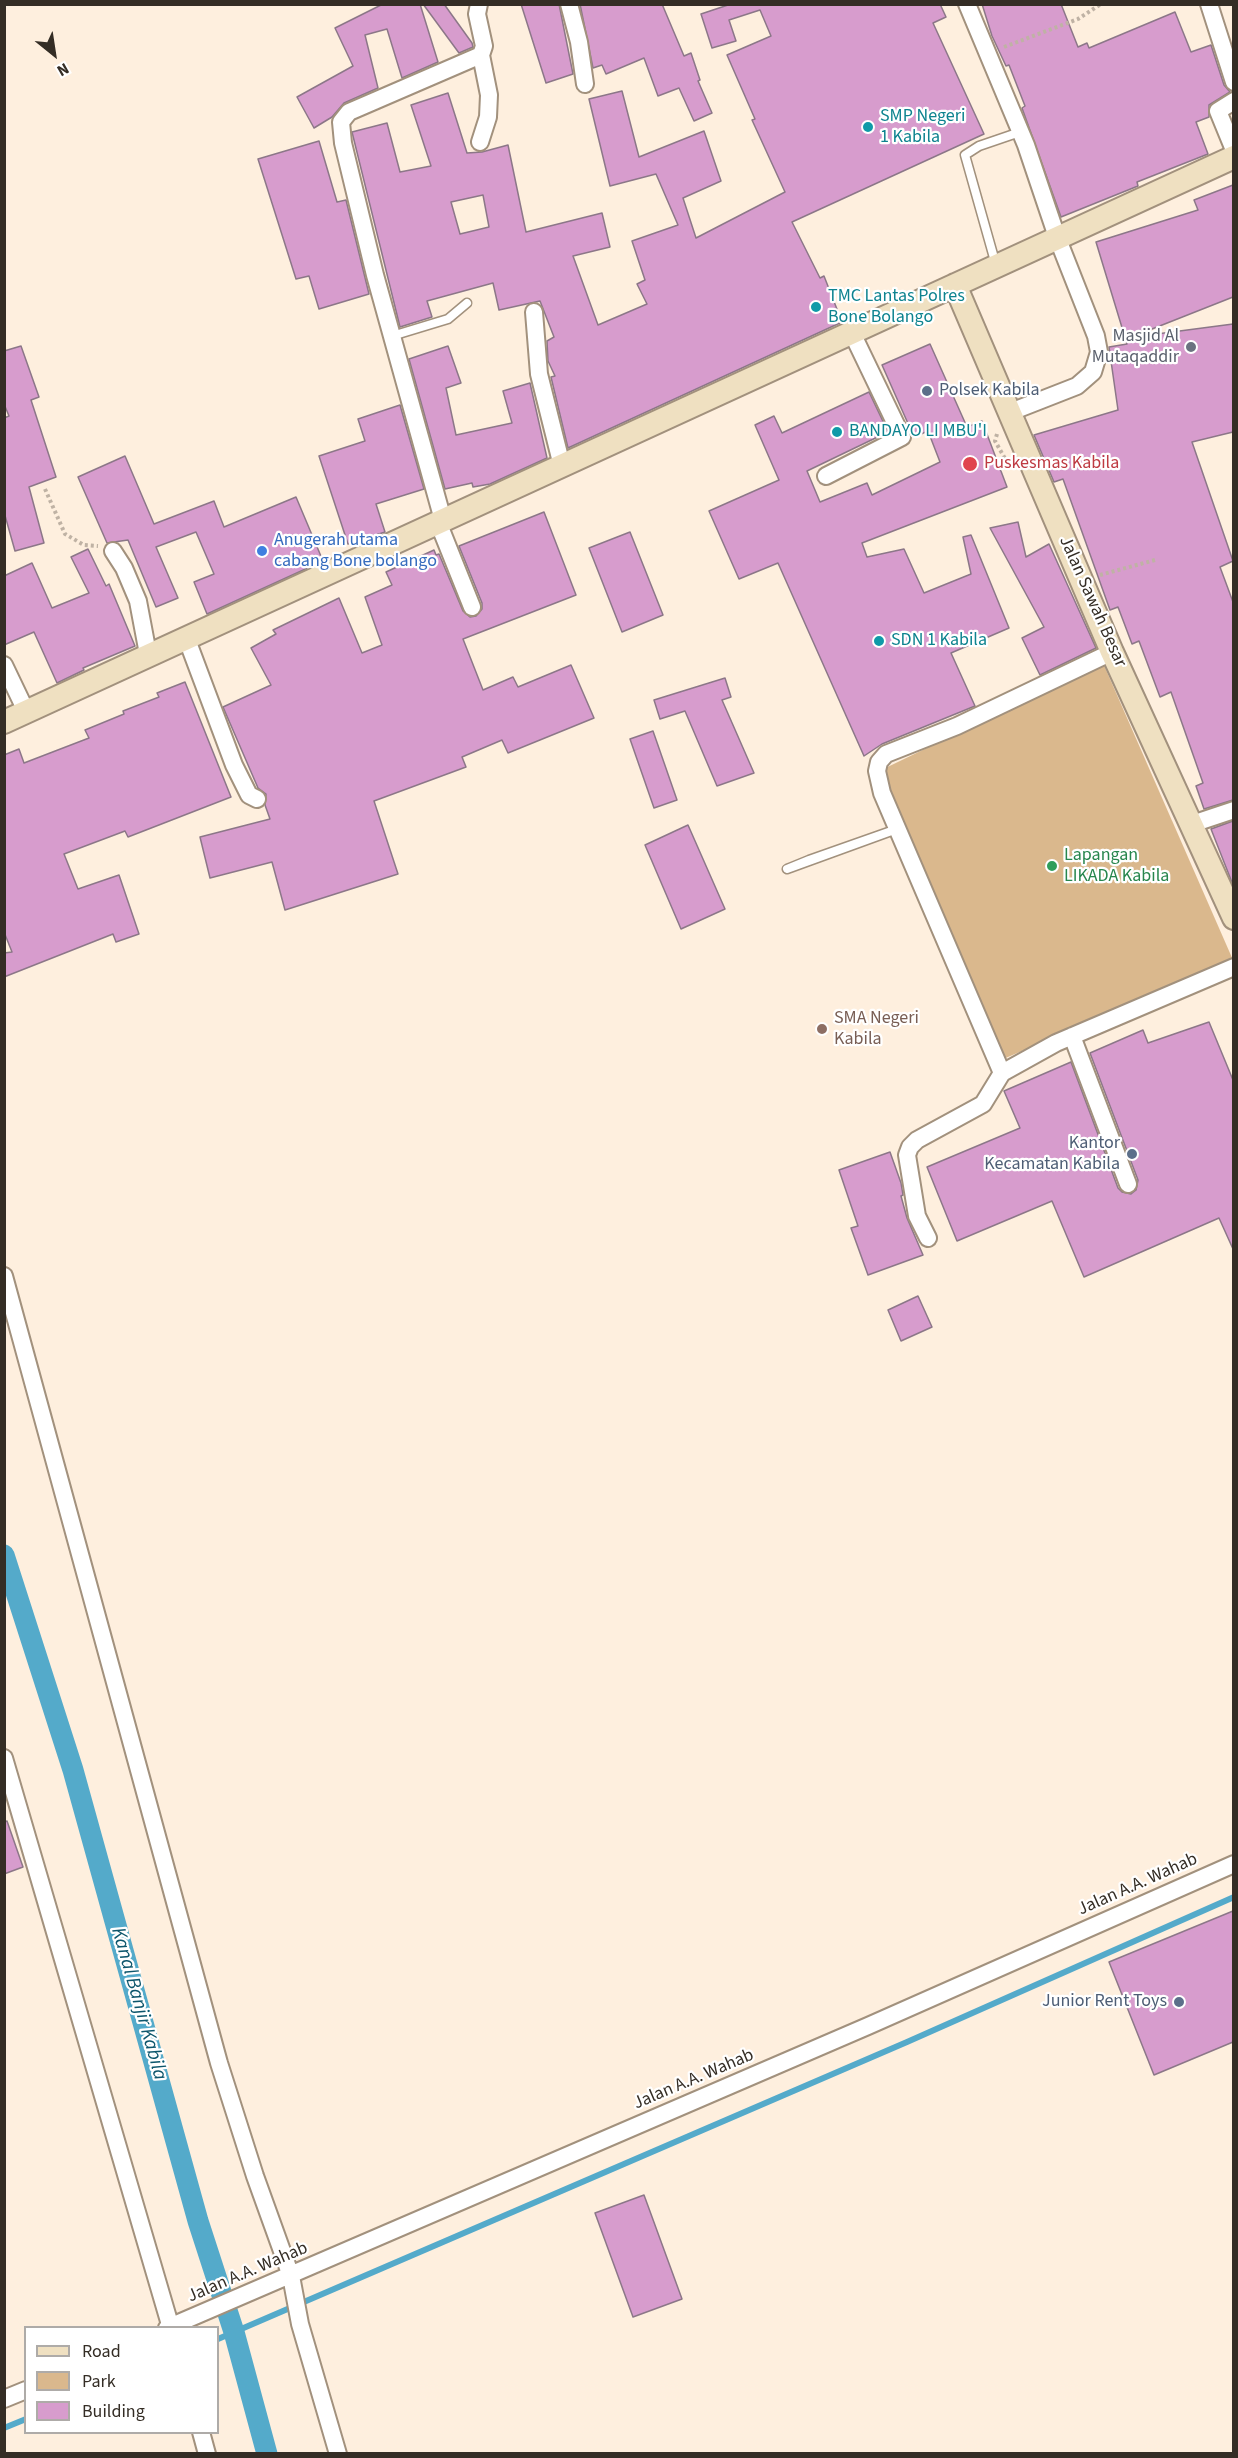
<!DOCTYPE html>
<html>
<head>
<meta charset="utf-8">
<style>
  body { margin:0 }
  #map { position:relative; width:1238px; height:2458px; overflow:hidden; background:#feefde; font-family:"Source Sans 3",sans-serif }
  canvas { display:block }
  .frame { position:absolute; inset:0; border:6px solid #342d25; pointer-events:none }
  .legend { position:absolute; left:24px; top:2326px; width:195px; height:108px; box-sizing:border-box; background:#fff; border:2px solid #aeaba8; margin:0; padding:8px 10px; list-style:none; font-size:18px; color:#342d25 }
  .legend li { display:flex; align-items:center; gap:12px; height:30px }
  .legend b { width:30px; border:2px solid #aeaba8 }
  .north { position:absolute; left:24px; top:24px; width:60px; height:60px; -webkit-text-stroke:4px #fff; paint-order:stroke; rotate:150deg; font-size:16px; font-weight:700; line-height:24px; text-align:center; color:#342d25 }
  .north::after { content:''; display:block; margin:auto; width:21px; height:27px; background:#342d25; clip-path:polygon(50% 0,100% 100%,50% 72%,0 100%) }
</style>
</head>
<body>
<div id="map">
<canvas width="1238" height="2458"></canvas>
<div class="frame"></div>
<ul class="legend">
<li><b style="height:8px;background:#efe0c1"></b>Road</li>
<li><b style="height:16px;background:#dab88d"></b>Park</li>
<li><b style="height:16px;background:#d79ccd"></b>Building</li>
</ul>
<div class="north">N</div>
</div>
<script>
const c = document.querySelector('canvas').getContext('2d');
c.lineJoin = 'round';
function fill(path, color) { c.fillStyle = color; c.fill(path, 'evenodd'); }
const poly = rows => new Path2D(rows.map(r => 'M' + r).join(''));
function strokePath(path, color, width, dash) { c.strokeStyle = color; c.lineWidth = width; c.lineCap = dash ? 'butt' : 'round'; c.setLineDash(dash || []); c.stroke(path); }
function drawText(font, color, halo, rows, align = 'center') {
  c.font = font + ' "Source Sans 3",sans-serif'; c.lineWidth = 4.5; c.setLineDash([]); c.textBaseline = 'middle'; c.strokeStyle = halo; c.fillStyle = color; for (const [text, x, y, turn = 0] of rows) {
    c.save(); c.translate(x, y); c.rotate((+turn || 0) * Math.PI / 180); c.textAlign = isNaN(turn) ? turn : align; if (halo) c.strokeText(text, 0, 0); c.fillText(text, 0, 0); c.restore();
  }
}
fill(poly([
  [1103,663,1233,960,994,1063,873,774]
]), '#dab88d');
strokePath(poly([
  [218,2339,907,2042,1234,1897],
  [4,2428,26,2419]
]), '#54aaca', 6);
strokePath(poly([
  [4,1555,73,1770,198,2221,234,2332,267,2454]
]), '#54aaca', 21);
const building = poly([
  [383,4,420,4,438,62,402,78,387,29,365,35,378,88,344,103,332,117,314,128,297,97,353,66,335,28,383,4],
  [423,4,444,4,472,43,473,47,459,53,423,4],
  [521,4,559,4,573,74,546,83,521,4],
  [580,4,662,4,684,56,691,53,700,80,698,81,712,113,694,121,679,88,658,96,644,58,606,74,602,65,593,68,580,4],
  [731,4,940,4,946,17,933,23,984,134,792,222,820,278,824,276,842,322,568,448,551,377,555,376,548,361,547,341,554,337,540,301,499,310,493,283,427,301,432,317,400,327,352,132,387,123,400,172,431,166,411,105,448,93,467,153,482,152,508,145,526,232,602,213,610,247,573,256,598,325,647,304,637,284,645,280,632,241,678,225,656,174,610,186,589,99,622,91,639,157,704,131,721,181,683,198,696,238,785,192,752,120,755,119,727,55,771,36,760,10,729,20,736,41,712,48,701,14,731,4],
  [483,195,489,227,460,234,451,202,483,195],
  [982,4,1061,4,1078,47,1087,43,1089,48,1175,12,1191,52,1211,45,1224,85,1230,92,1209,105,1209,117,1196,122,1208,154,1137,182,1138,186,1061,217,1022,108,1025,106,1009,65,1006,66,992,36,982,4],
  [319,141,337,202,346,200,369,294,319,309,309,276,296,279,258,159,319,141],
  [1233,185,1233,297,1147,331,1149,335,1233,324,1233,432,1192,442,1233,561,1220,567,1233,602,1233,800,1204,809,1196,786,1203,783,1171,692,1160,697,1139,641,1132,644,1118,607,1110,610,1063,479,1054,482,1034,435,1118,410,1109,347,1127,344,1096,242,1198,210,1194,200,1233,185],
  [930,344,967,427,982,421,1007,487,862,543,867,557,904,549,924,593,971,574,963,537,971,535,1009,628,951,653,975,706,882,744,864,756,778,563,739,579,709,511,779,480,755,425,774,416,782,433,869,392,888,432,807,471,820,502,867,483,872,495,940,462,928,431,914,437,882,365,930,344],
  [21,346,39,397,31,400,56,477,29,487,44,543,15,551,4,512,4,418,9,416,4,404,4,351,21,346],
  [448,346,461,383,446,388,456,435,512,423,503,391,530,383,547,458,490,484,473,487,472,483,445,489,409,359,448,346],
  [400,405,424,489,376,504,385,532,348,544,319,456,365,441,358,419,400,405],
  [125,456,154,524,214,501,224,527,296,497,323,561,207,614,194,582,214,574,196,532,156,547,178,598,156,607,128,540,107,543,78,477,125,456],
  [544,512,576,595,463,639,483,690,513,677,518,687,571,665,594,718,508,753,502,740,462,757,466,767,374,801,398,874,285,910,272,862,210,878,200,837,270,819,265,805,266,794,258,788,223,707,271,685,251,648,276,634,273,630,339,598,362,653,382,645,365,597,392,585,386,572,434,550,436,555,439,554,463,611,470,617,476,616,482,609,482,603,459,546,544,512],
  [1018,522,1026,557,1049,544,1096,648,1040,675,1022,638,1044,627,990,528,1018,522],
  [630,532,663,615,622,632,589,548,630,532],
  [88,549,106,586,109,584,135,646,83,668,84,670,57,683,34,632,4,645,4,576,32,563,52,608,89,593,71,557,88,549],
  [725,678,731,697,722,700,754,773,717,786,685,711,660,719,654,700,725,678],
  [185,682,231,797,128,837,125,831,64,854,78,889,119,875,139,934,116,942,113,934,4,977,4,953,12,952,4,932,4,755,19,749,24,763,89,738,85,730,124,714,123,711,159,697,157,693,185,682],
  [653,731,677,800,654,808,630,739,653,731],
  [1233,821,1233,885,1211,829,1233,821],
  [688,825,725,909,681,929,645,845,688,825],
  [1209,1022,1233,1080,1233,1249,1219,1218,1084,1277,1052,1201,957,1241,927,1167,1020,1128,1004,1091,1071,1062,1118,1188,1122,1192,1131,1194,1136,1190,1138,1180,1090,1053,1143,1030,1148,1043,1209,1022],
  [890,1152,901,1183,903,1195,901,1196,907,1218,923,1255,868,1275,851,1228,858,1226,839,1170,890,1152],
  [918,1296,932,1327,901,1341,888,1310,918,1296],
  [7,1821,23,1867,4,1874,4,1822,7,1821],
  [1233,1911,1233,2042,1154,2075,1109,1962,1233,1911],
  [644,2195,682,2299,633,2317,595,2213,644,2195]
]);
fill(building, '#d79ccd');
strokePath(building, '#8c7788', 1.5);
const lane = poly([
  [996,265,965,155,979,146,1020,132],
  [392,336,448,319,467,303],
  [897,829,787,869,809,860,897,829]
]);
const street = poly([
  [569,4,579,42,585,84],
  [967,4,1026,145,1057,237,1096,336,1099,352,1093,372,1077,386,1008,413],
  [1209,4,1234,82],
  [1234,101,1218,111,1234,150],
  [480,142,488,117,489,95,481,55],
  [534,312,539,374,562,466],
  [826,476,902,437,852,333],
  [443,520,375,275,343,143,341,122,349,112,481,55,484,46,477,14,479,4],
  [438,522,472,607],
  [113,551,124,568,138,601,148,654],
  [186,637,234,765,249,795,257,799],
  [4,665,26,711],
  [1189,825,1234,810],
  [1072,1036,1128,1184],
  [1002,1073,882,793,877,771,879,762,886,754,957,726,1112,652],
  [928,1238,917,1216,907,1155,910,1147,917,1140,983,1104,1002,1073,1056,1043,1234,967],
  [4,1276,219,2063,255,2176,291,2276,300,2324,338,2454],
  [4,1758,171,2328],
  [167,2328,868,2026,1234,1864],
  [4,2399,26,2390],
  [201,2432,207,2454]
]);
const secondary = poly([
  [955,285,1112,652,1234,918],
  [4,722,1234,157]
]);
strokePath(lane, '#a2917d', 11);
strokePath(street, '#a2917d', 20);
strokePath(secondary, '#a2917d', 26);
strokePath(poly([
  [1004,47,1078,19,1101,4],
  [997,434,995,441,1007,462],
  [45,489,65,534,84,545,98,546],
  [1100,575,1155,560]
]), '#bfb2a4', 4, [3, 3]);
strokePath(lane, '#fff', 8);
strokePath(street, '#fff', 16);
strokePath(secondary, '#efe0c1', 22);
for (const [x, y, r, color] of [
  [868,127,6,"#0f9aa8"],
  [816,307,6,"#0f9aa8"],
  [1191,347,6,"#6b7280"],
  [927,391,6,"#5c6f8a"],
  [837,432,6,"#0f9aa8"],
  [970,464,8,"#e0444e"],
  [262,551,6,"#3f7fe0"],
  [879,641,6,"#0f9aa8"],
  [1052,866,6,"#2e9e5b"],
  [822,1029,6,"#8d6e63"],
  [1132,1154,6,"#5c6f8a"],
  [1179,2002,6,"#5c6f8a"]
]) { const dot = new Path2D(); dot.arc(x, y, r, 0, 2 * Math.PI); c.fillStyle = color; c.fill(dot); strokePath(dot, '#fff', 2); }
drawText('18px', '#0d838f', '#fff', [
  ["SMP Negeri",880,117],
  ["1 Kabila",880,138],
  ["TMC Lantas Polres",828,297],
  ["Bone Bolango",828,318],
  ["BANDAYO LI MBU'I",849,432],
  ["SDN 1 Kabila",891,641]
], 'left');
drawText('18px', '#5b616d', '#fff', [
  ["Masjid Al",1179,337],
  ["Mutaqaddir",1179,358]
], 'right');
drawText('18px', '#4e5e75', '#fff', [
  ["Polsek Kabila",939,391,"left"],
  ["Kantor",1120,1144],
  ["Kecamatan Kabila",1120,1165],
  ["Junior Rent Toys",1167,2002]
], 'right');
drawText('18px', '#be3a42', '#fff', [
  ["Puskesmas Kabila",984,464]
], 'left');
drawText('18px', '#366cbe', '#fff', [
  ["Anugerah utama",274,541],
  ["cabang Bone bolango",274,562]
], 'left');
drawText('18px', '#342d25', '#fff', [
  ["Jalan Sawah Besar",1092,602,66],
  ["Jalan A.A. Wahab",1138,1885,-24],
  ["Jalan A.A. Wahab",694,2080,-23],
  ["Jalan A.A. Wahab",248,2273,-23]
]);
drawText('18px', '#27864d', '#fff', [
  ["Lapangan",1064,856],
  ["LIKADA Kabila",1064,877]
], 'left');
drawText('18px', '#785e54', '#fff', [
  ["SMA Negeri",834,1019],
  ["Kabila",834,1040]
], 'left');
drawText('italic 20px', '#0d566c', '#fff', [
  ["Kanal Banjir Kabila",138,2004,74]
]);
</script>
</body>
</html>
